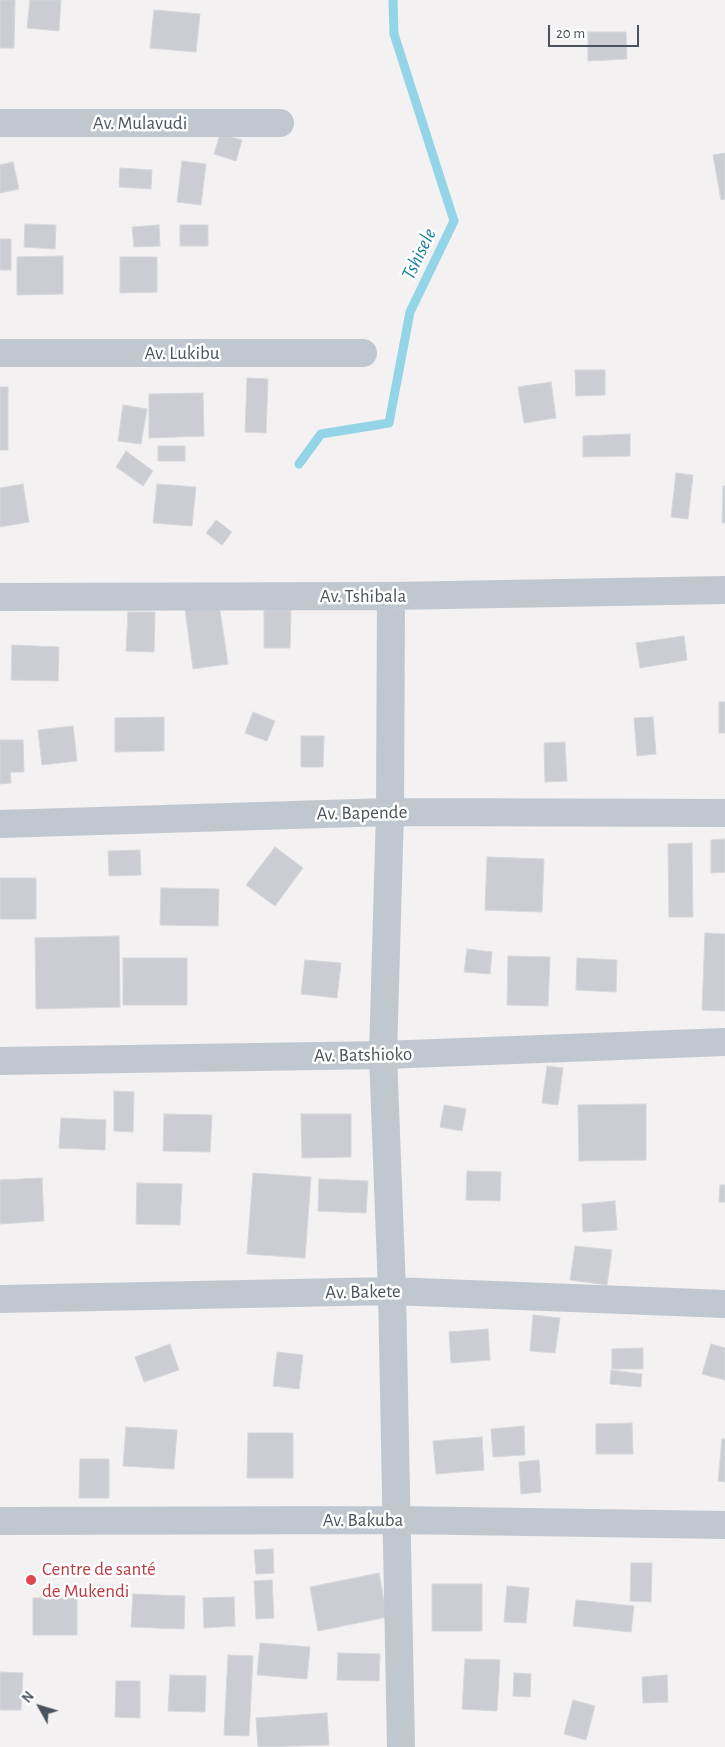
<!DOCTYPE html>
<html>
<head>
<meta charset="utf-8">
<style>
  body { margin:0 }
  #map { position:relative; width:725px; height:1747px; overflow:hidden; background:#f3f1f1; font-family:"Alegreya Sans",sans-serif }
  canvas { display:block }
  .north { position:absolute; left:15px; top:1682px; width:50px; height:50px; -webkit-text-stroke:4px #fff; paint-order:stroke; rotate:309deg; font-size:14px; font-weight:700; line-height:20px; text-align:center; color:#4a535d }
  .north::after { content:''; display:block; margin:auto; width:18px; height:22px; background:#4a535d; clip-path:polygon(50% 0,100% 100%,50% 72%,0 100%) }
  .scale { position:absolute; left:548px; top:25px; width:91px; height:22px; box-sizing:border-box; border:2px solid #4a535d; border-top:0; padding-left:6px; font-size:15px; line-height:18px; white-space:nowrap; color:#4a535d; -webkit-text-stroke:4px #fff; paint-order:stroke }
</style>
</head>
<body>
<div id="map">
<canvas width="725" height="1747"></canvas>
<div class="north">N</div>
<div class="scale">20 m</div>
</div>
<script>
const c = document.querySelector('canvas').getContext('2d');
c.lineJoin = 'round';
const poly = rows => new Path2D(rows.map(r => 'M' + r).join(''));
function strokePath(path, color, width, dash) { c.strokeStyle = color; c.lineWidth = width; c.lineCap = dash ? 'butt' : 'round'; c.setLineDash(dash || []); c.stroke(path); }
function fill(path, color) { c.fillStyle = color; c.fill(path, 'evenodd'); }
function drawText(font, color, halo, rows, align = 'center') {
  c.font = font + ' "Alegreya Sans",sans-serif'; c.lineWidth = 5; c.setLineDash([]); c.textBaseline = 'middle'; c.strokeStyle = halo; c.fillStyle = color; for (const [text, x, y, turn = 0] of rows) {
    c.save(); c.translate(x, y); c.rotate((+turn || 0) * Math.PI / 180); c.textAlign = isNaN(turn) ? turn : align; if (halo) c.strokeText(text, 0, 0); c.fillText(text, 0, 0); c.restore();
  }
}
strokePath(poly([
  [299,464,321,434,389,423,410,312,454,221,394,34,393,0]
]), '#93d4e6', 9);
const building = poly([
  [0,0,15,0,14,48,0,48,0,0],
  [30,0,61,0,59,31,27,28,30,0],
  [154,10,200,14,196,52,150,48,154,10],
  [588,32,626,32,627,59,588,61,588,32],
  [220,134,242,140,236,161,214,154,220,134],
  [725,153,725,199,721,200,713,155,725,153],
  [182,161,206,164,201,205,177,202,182,161],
  [13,162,19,189,0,193,0,165,13,162],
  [120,168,152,170,151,189,119,187,120,168],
  [25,224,56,225,55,249,24,247,25,224],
  [159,225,160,246,134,247,132,227,159,225],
  [180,225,208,225,208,246,180,246,180,225],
  [0,239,11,239,11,270,0,270,0,239],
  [63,256,63,294,17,295,17,257,63,256],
  [120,257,157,257,157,292,120,293,120,257],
  [575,370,605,370,605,395,576,396,575,370],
  [247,378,268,379,266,433,245,432,247,378],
  [551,382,556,418,524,423,518,387,551,382],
  [0,387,8,387,8,450,0,450,0,387],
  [203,393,204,436,149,438,149,394,203,393],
  [123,405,147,409,141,444,118,441,123,405],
  [630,434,630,456,583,457,583,436,630,434],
  [158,446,185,446,185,461,158,461,158,446],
  [126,451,153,471,143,486,116,467,126,451],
  [676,473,693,475,688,519,671,517,676,473],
  [23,484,29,522,0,527,0,488,23,484],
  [157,484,196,487,192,526,153,523,157,484],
  [723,486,725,486,725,523,722,523,723,486],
  [216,520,232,532,222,545,206,533,216,520],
  [219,604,228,664,193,669,185,609,219,604],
  [264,610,291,610,290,648,264,648,264,610],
  [128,612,155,612,154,652,126,651,128,612],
  [684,636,687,660,640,668,636,643,684,636],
  [12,645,59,647,58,681,11,680,12,645],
  [719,702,725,702,725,733,719,733,719,702],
  [253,712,275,721,267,741,245,733,253,712],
  [164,717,164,751,115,752,115,718,164,717],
  [653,717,656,754,637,756,634,718,653,717],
  [73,726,77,761,42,765,38,730,73,726],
  [301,736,324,736,323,767,301,767,301,736],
  [0,740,23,740,24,772,10,772,11,783,0,784,0,740],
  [565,742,567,781,545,782,544,743,565,742],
  [725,839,725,872,711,873,711,840,725,839],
  [692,843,693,917,669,917,668,844,692,843],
  [275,847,303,868,275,906,246,885,275,847],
  [140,850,141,875,109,876,108,851,140,850],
  [487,857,544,859,542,912,485,910,487,857],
  [0,878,36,878,36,919,0,919,0,878],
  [161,888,219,889,218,926,160,925,161,888],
  [705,933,725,934,725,1011,702,1010,705,933],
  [119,936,120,1007,36,1009,35,938,119,936],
  [467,949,492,952,490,974,464,972,467,949],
  [508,956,550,957,548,1006,507,1005,508,956],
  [123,958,187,958,187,1005,123,1005,123,958],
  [577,958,617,960,616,992,576,990,577,958],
  [305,960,341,963,337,998,301,994,305,960],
  [547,1066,563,1068,558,1105,542,1103,547,1066],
  [114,1091,134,1092,133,1132,114,1131,114,1091],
  [646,1104,646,1160,579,1161,578,1105,646,1104],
  [444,1105,466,1109,462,1131,440,1127,444,1105],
  [164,1114,212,1115,210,1152,163,1151,164,1114],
  [301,1114,351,1114,351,1157,302,1158,301,1114],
  [61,1118,106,1120,105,1150,59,1148,61,1118],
  [467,1171,501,1172,500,1201,466,1200,467,1171],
  [253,1173,311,1177,305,1258,247,1254,253,1173],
  [42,1178,44,1221,0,1224,0,1180,42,1178],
  [319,1179,368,1181,366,1213,318,1211,319,1179],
  [137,1183,182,1184,180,1225,136,1224,137,1183],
  [720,1185,725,1185,725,1202,719,1202,720,1185],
  [615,1201,617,1230,583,1232,582,1204,615,1201],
  [575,1246,612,1250,607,1285,570,1280,575,1246],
  [533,1315,560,1318,555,1353,530,1351,533,1315],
  [488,1329,490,1360,451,1363,449,1332,488,1329],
  [170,1344,179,1370,144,1382,135,1357,170,1344],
  [711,1344,725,1348,725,1380,702,1374,711,1344],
  [643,1348,643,1369,612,1369,612,1349,643,1348],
  [277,1352,303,1355,299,1389,273,1386,277,1352],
  [611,1370,642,1374,641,1387,610,1384,611,1370],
  [632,1423,633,1454,596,1454,596,1424,632,1423],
  [524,1426,525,1455,493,1457,491,1429,524,1426],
  [126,1427,177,1430,174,1469,123,1466,126,1427],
  [248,1433,293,1433,293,1478,247,1478,248,1433],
  [482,1437,484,1470,436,1474,433,1441,482,1437],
  [722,1439,725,1439,725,1482,718,1481,722,1439],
  [80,1459,109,1459,109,1498,79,1498,80,1459],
  [539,1460,541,1492,521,1494,519,1462,539,1460],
  [273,1549,274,1573,256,1574,254,1550,273,1549],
  [631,1563,652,1563,651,1602,630,1601,631,1563],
  [379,1573,387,1617,318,1631,310,1587,379,1573],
  [272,1580,274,1618,256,1619,254,1581,272,1580],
  [432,1584,482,1584,482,1631,432,1631,432,1584],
  [507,1586,529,1588,526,1623,504,1622,507,1586],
  [133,1594,185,1596,184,1629,131,1627,133,1594],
  [77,1597,77,1635,33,1635,33,1598,77,1597],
  [234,1597,235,1626,204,1628,203,1598,234,1597],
  [576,1600,634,1606,631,1632,573,1626,576,1600],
  [260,1643,310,1647,307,1679,257,1675,260,1643],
  [338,1653,380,1654,379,1681,337,1680,338,1653],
  [228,1655,253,1656,249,1736,224,1735,228,1655],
  [465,1659,500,1660,497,1711,462,1709,465,1659],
  [0,1672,23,1673,21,1710,0,1710,0,1672],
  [514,1673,531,1674,530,1697,513,1696,514,1673],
  [170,1675,206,1676,205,1712,168,1711,170,1675],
  [667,1675,668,1702,643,1703,642,1677,667,1675],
  [116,1681,140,1681,140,1718,115,1717,116,1681],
  [573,1700,595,1706,586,1740,564,1734,573,1700],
  [327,1713,329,1745,258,1747,256,1718,327,1713]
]);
fill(building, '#cbcdd2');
strokePath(building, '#d5d7db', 1);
strokePath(poly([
  [0,123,280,123],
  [0,353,363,353],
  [391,596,390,812,383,1055,392,1291,401,1747],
  [0,597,391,596,725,590],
  [0,824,390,812,725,813],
  [0,1061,383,1055,725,1042],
  [0,1299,392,1291,725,1304],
  [0,1521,395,1520,725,1525]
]), '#c0c7ce', 28);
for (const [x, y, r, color] of [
  [31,1580,6,"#e0444e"]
]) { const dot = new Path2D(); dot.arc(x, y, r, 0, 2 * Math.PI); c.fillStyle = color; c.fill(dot); strokePath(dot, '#fff', 2); }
drawText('19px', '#4a535d', '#fff', [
  ["Av. Mulavudi",140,123],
  ["Av. Lukibu",182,353],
  ["Av. Tshibala",363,596],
  ["Av. Bapende",362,813,-1],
  ["Av. Batshioko",363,1055,-1],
  ["Av. Bakete",363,1292,-1],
  ["Av. Bakuba",363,1520]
]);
drawText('19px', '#be3a42', '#fff', [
  ["Centre de santé",42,1569],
  ["de Mukendi",42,1591]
], 'left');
drawText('italic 20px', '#177e9c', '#fff', [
  ["Tshisele",419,254,-64]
]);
</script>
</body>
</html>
